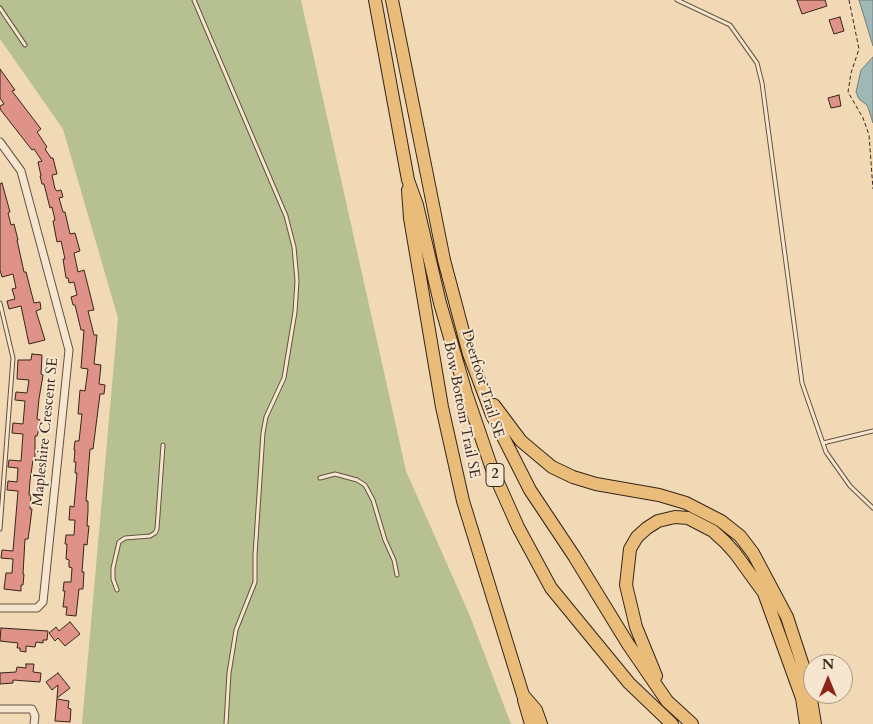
<!DOCTYPE html>
<html>
<head>
<meta charset="utf-8">
<style>
  body { margin:0 }
  #map { position:relative; width:873px; height:724px; overflow:hidden; background:#f2d9b5; font-family:Cardo,serif }
  canvas { display:block }
  .north { position:absolute; left:803px; top:654px; width:50px; height:50px; box-sizing:border-box; background:#f7e6cf; border:1px solid #a99987; border-radius:50%; rotate:0deg; font-size:14px; font-weight:700; line-height:20px; text-align:center; color:#35251b }
  .north::after { content:''; display:block; margin:auto; width:18px; height:22px; background:#8f2418; clip-path:polygon(50% 0,100% 100%,50% 72%,0 100%) }
</style>
</head>
<body>
<div id="map">
<canvas width="873" height="724"></canvas>
<div class="north">N</div>
</div>
<script>
const c = document.querySelector('canvas').getContext('2d');
c.lineJoin = 'round';
function fill(path, color) { c.fillStyle = color; c.fill(path, 'evenodd'); }
const poly = rows => new Path2D(rows.map(r => 'M' + r).join(''));
function strokePath(path, color, width, dash) { c.strokeStyle = color; c.lineWidth = width; c.lineCap = dash ? 'butt' : 'round'; c.setLineDash(dash || []); c.stroke(path); }
function drawText(font, color, halo, rows, align = 'center') {
  c.font = font + ' Cardo,serif'; c.lineWidth = 4; c.setLineDash([]); c.textBaseline = 'middle'; c.strokeStyle = halo; c.fillStyle = color; for (const [text, x, y, turn = 0] of rows) {
    c.save(); c.translate(x, y); c.rotate((+turn || 0) * Math.PI / 180); c.textAlign = isNaN(turn) ? turn : align; if (halo) c.strokeText(text, 0, 0); c.fillText(text, 0, 0); c.restore();
  }
}
fill(poly([
  [0,0,301,0,406,471,470,616,511,724,82,724,118,318,63,129,0,39]
]), '#b6c091');
const water = poly([
  [859,0,873,0,873,46,859,0],
  [873,57,873,123,869,110,867,105,859,99,856,92,861,70,873,57]
]);
fill(water, '#9eb8b7');
strokePath(water, '#747d79', 1);
const building = poly([
  [797,0,825,0,827,6,802,14,797,0],
  [840,17,844,31,834,34,829,20,840,17],
  [0,69,15,90,12,91,41,129,37,132,47,147,45,149,51,158,53,158,57,174,52,175,55,189,57,191,61,190,63,197,59,198,63,212,65,212,70,234,75,233,80,251,74,253,78,272,84,270,94,310,88,311,94,335,97,335,94,364,101,365,99,384,105,385,104,394,100,394,93,449,90,449,86,501,88,501,88,511,87,526,89,526,87,545,84,544,82,572,84,572,83,589,79,589,76,616,66,615,67,607,63,607,65,591,63,591,64,582,71,582,72,568,69,567,69,560,66,559,67,544,65,544,66,535,74,535,75,520,69,520,70,506,74,507,77,473,75,473,76,462,74,462,75,450,74,450,75,441,79,441,82,414,78,414,80,390,85,391,88,369,81,368,84,330,81,330,75,305,73,305,71,297,77,295,74,282,69,283,68,278,66,278,63,259,65,259,61,241,57,242,53,221,55,220,52,207,50,208,44,184,42,184,40,176,41,176,38,162,42,161,34,149,32,150,0,109,0,106,4,104,0,98,0,69],
  [839,95,841,106,831,108,828,98,839,95],
  [2,183,10,212,8,213,11,225,14,224,18,240,17,240,24,272,26,272,34,303,40,302,41,309,36,311,45,340,29,344,21,306,9,309,7,301,15,299,12,289,16,288,13,274,2,277,0,270,0,184,2,183],
  [32,354,42,355,41,374,43,375,39,399,37,419,40,420,39,429,37,436,35,436,35,460,33,460,30,481,29,495,31,495,30,509,32,509,30,525,28,539,25,539,23,574,24,574,23,585,21,585,21,591,4,589,6,573,12,573,13,559,1,558,2,550,13,551,18,491,7,490,8,481,17,482,18,468,8,467,9,460,21,461,23,434,12,433,13,423,23,424,25,401,15,400,16,392,27,393,29,380,17,379,18,360,31,360,32,354],
  [70,622,80,634,65,646,58,638,55,641,49,633,56,627,59,631,70,622],
  [1,628,48,631,47,640,43,640,43,643,36,642,35,647,26,646,26,652,20,651,20,648,17,648,18,643,0,641,1,628],
  [26,664,34,664,33,672,41,673,40,682,13,680,13,683,0,684,0,673,16,672,17,667,26,668,26,664],
  [58,673,70,688,57,698,58,685,52,690,46,682,58,673],
  [57,699,69,701,68,708,71,709,70,722,55,721,57,699]
]);
fill(building, '#de9288');
strokePath(building, '#35251b', 1);
const service = poly([
  [194,0,286,216,294,247,297,281,295,312,284,378,266,417,263,433,255,555,255,582,236,630,229,673,226,724],
  [677,0,730,25,757,63,762,83,802,383,826,452,850,486,873,508],
  [0,8,25,45],
  [0,303,13,358,0,529],
  [823,443,873,431],
  [320,478,335,474,357,480,365,485,373,500,385,540,394,560,397,575],
  [117,590,113,579,113,568,119,542,125,538,150,536,155,533,157,529,163,445]
]);
const minor = poly([
  [0,142,21,171,69,350,43,602,37,608,0,608],
  [0,709,32,709,35,716,34,724]
]);
const motorway = poly([
  [375,0,408,180,417,205,440,303,466,393,492,469,518,527,551,588,629,683,672,724],
  [392,0,444,260,469,354,492,415,530,490,574,556,628,644,667,701,692,724],
  [408,190,410,218,442,407,463,501,523,695,536,710,541,724],
  [494,405,521,441,552,467,573,477,596,484,659,495,686,503,721,521,740,536,753,553,787,617,808,681,815,724],
  [656,676,636,627,626,585,630,549,637,537,647,528,658,521,675,517,688,518,713,531,725,542,735,553,764,593,802,698,806,724],
  [524,700,531,724]
]);
strokePath(service, '#645242', 5);
strokePath(minor, '#645242', 9);
strokePath(motorway, '#35251b', 14);
strokePath(poly([
  [849,0,859,49,851,73,848,92,863,118,869,135,873,189]
]), '#35251b', 1, [4, 2.5]);
strokePath(service, '#f7e6cf', 3);
strokePath(minor, '#f7e6cf', 7);
strokePath(motorway, '#e9bc7a', 12);
for (const [x, y, w] of [
  [495,475,18]
]) { const box = new Path2D(); box.roundRect(x - w / 2, y - 11.5, w, 23, 4); c.fillStyle = '#f7e6cf'; c.fill(box); strokePath(box, '#35251b', 1); }
drawText('bold 14px', '#35251b', null, [
  ["2",495,475]
]);
drawText('15px', '#35251b', '#f7e6cf', [
  ["Deerfoot Trail SE",482,384,73],
  ["Bow Bottom Trail SE",461,410,79],
  ["Mapleshire Crescent SE",46,432,-84]
]);
</script>
</body>
</html>
